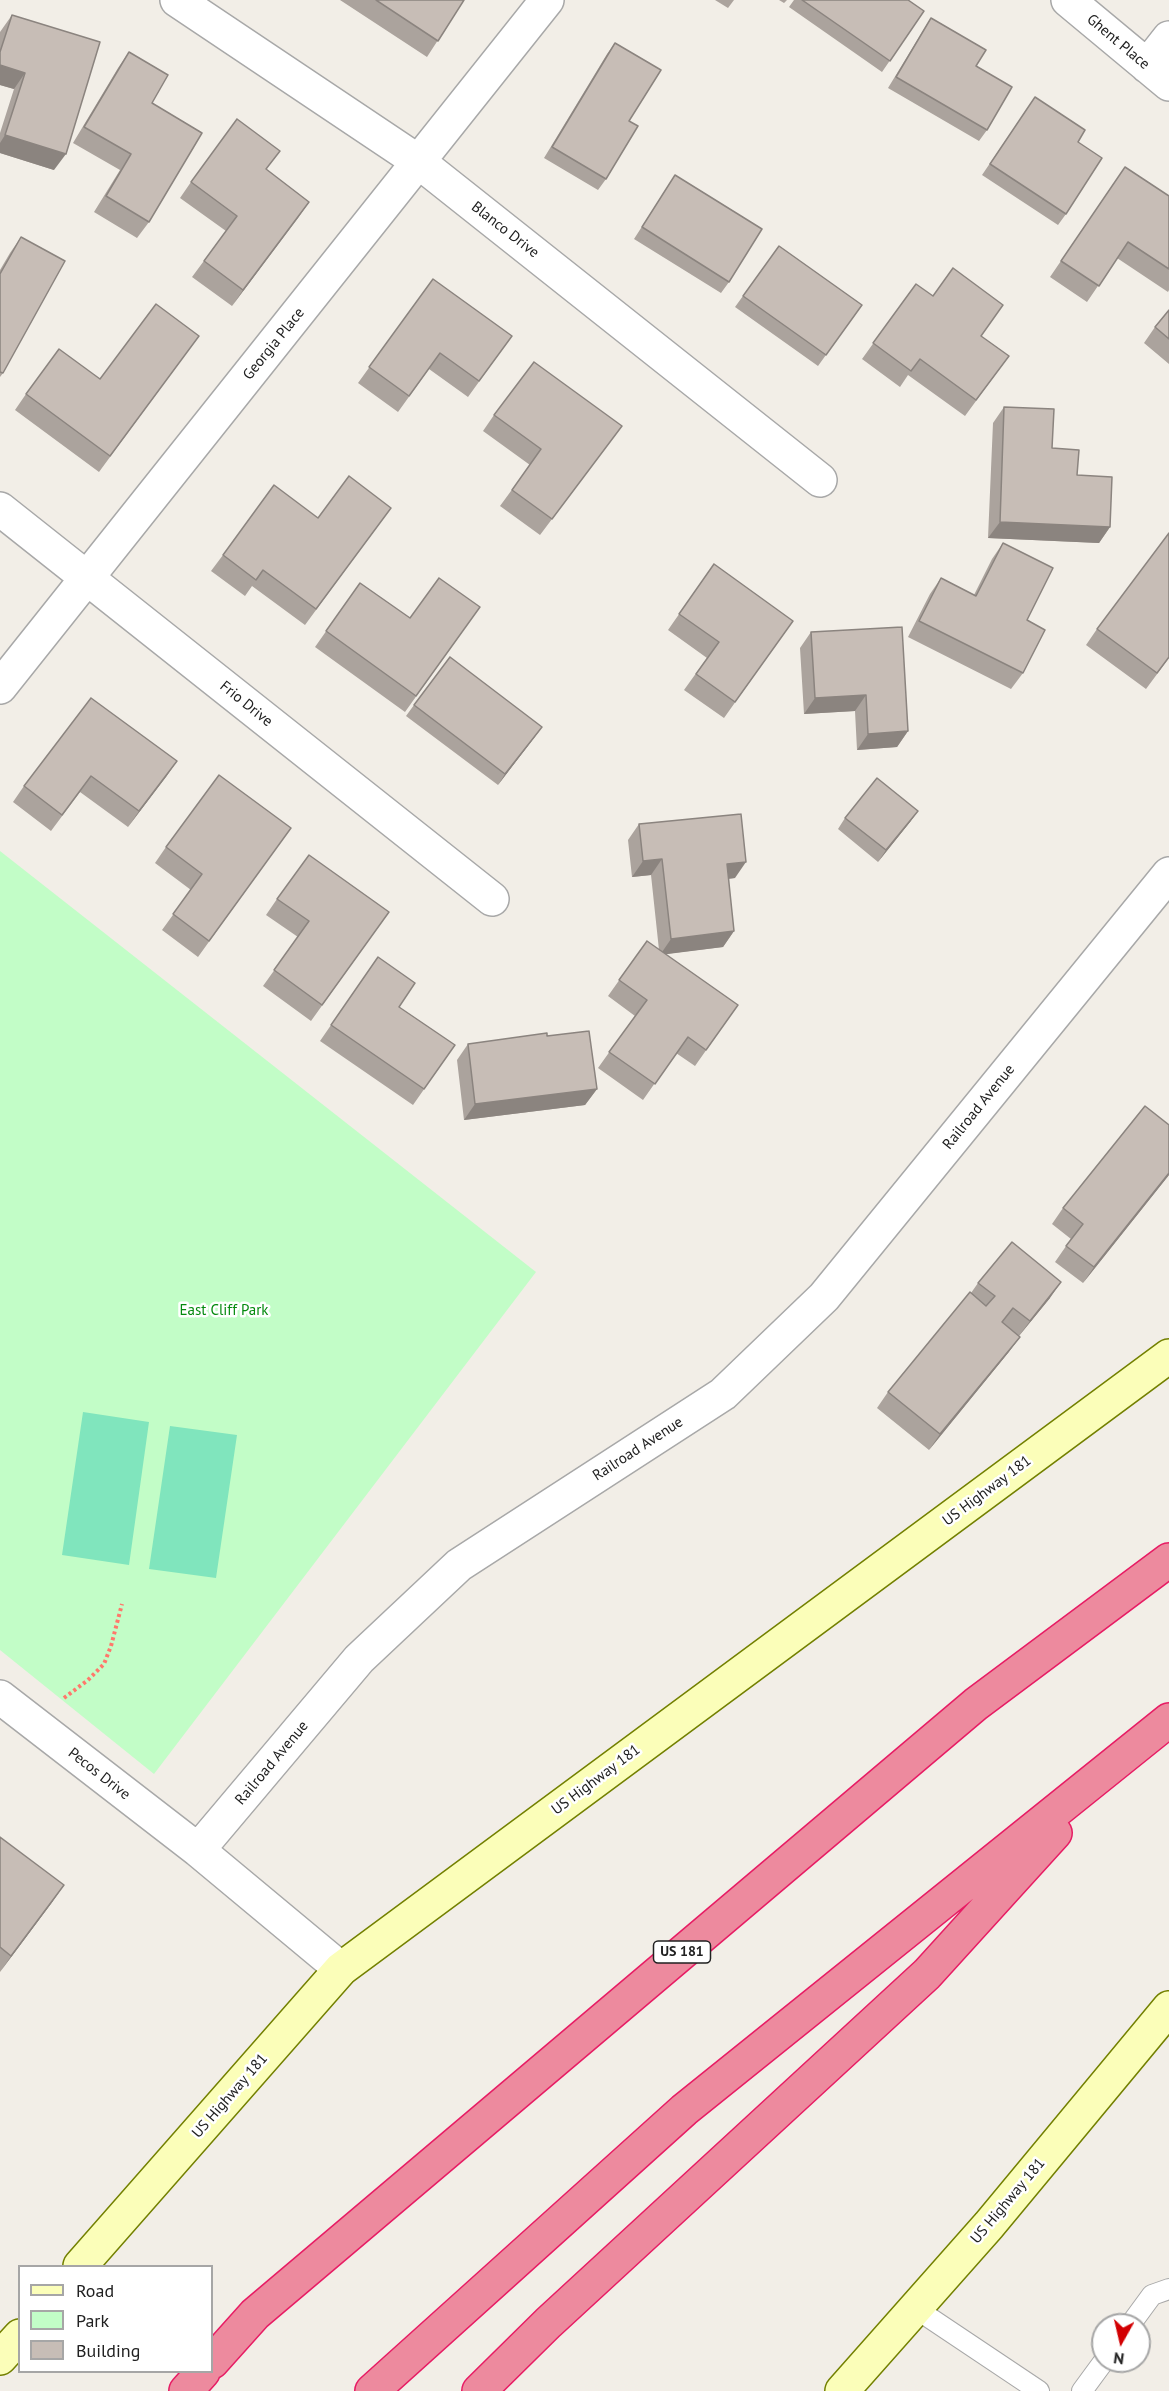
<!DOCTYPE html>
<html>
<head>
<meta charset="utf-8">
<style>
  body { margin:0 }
  #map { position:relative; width:1169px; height:2391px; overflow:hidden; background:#f2eee7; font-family:"PT Sans",sans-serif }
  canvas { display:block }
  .legend { position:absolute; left:18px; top:2265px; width:195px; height:108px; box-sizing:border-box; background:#fff; border:2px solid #a6a6a6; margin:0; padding:8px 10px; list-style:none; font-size:18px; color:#212121 }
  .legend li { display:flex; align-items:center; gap:12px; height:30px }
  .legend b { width:30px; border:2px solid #a6a6a6 }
  .north { position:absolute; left:1091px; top:2313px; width:60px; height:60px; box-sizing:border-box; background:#fff; border:2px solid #a6a6a6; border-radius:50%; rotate:188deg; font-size:16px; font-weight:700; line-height:24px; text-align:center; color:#212121 }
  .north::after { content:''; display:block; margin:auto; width:21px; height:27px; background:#d20002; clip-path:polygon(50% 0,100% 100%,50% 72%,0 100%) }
</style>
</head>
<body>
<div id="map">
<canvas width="1169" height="2391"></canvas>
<ul class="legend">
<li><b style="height:8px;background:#fbfeb9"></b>Road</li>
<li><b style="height:16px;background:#c2fdc7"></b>Park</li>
<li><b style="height:16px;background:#c7bdb6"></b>Building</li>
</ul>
<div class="north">N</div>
</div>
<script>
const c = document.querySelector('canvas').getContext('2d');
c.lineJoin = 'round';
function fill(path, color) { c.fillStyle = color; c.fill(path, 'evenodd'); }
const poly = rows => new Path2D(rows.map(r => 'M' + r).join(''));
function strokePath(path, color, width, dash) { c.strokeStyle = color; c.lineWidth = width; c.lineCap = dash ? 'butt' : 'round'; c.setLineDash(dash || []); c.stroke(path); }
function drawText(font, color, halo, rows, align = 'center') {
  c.font = font + ' "PT Sans",sans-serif'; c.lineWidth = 5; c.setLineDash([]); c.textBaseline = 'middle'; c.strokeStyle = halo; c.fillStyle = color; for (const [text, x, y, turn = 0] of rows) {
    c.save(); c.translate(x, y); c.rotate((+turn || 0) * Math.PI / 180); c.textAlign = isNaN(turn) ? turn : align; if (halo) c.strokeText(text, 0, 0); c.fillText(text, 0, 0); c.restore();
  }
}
fill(poly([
  [0,851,536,1272,154,1774,0,1650]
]), '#c2fdc7');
fill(poly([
  [83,1412,149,1422,129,1565,62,1555],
  [170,1426,237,1435,216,1578,149,1569]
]), '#80e5bd');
const service = poly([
  [915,2308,1039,2391],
  [1130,2325,1152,2295,1169,2289],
  [1082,2391,1104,2361]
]);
const minor = poly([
  [177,0,419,162,820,480],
  [1068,0,1169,84],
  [1147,66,1169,38],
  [0,509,492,899],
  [0,687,547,0],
  [0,1697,198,1850],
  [341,1969,198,1850,359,1659,459,1565,723,1394,824,1297,1169,874]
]);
const secondary = poly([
  [80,2266,341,1969,1169,1356],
  [0,2358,20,2336],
  [842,2391,989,2225,1169,2008]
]);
const motorway = poly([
  [212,2362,255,2314,976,1704,1169,1560],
  [186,2391,203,2372],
  [372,2391,684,2110,1169,1720],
  [479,2391,548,2323,927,1974,1055,1833]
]);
strokePath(service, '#a8a8a8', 22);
strokePath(minor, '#a8a8a8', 36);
strokePath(secondary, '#738000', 36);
strokePath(motorway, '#e71c64', 36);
strokePath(poly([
  [64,1698,88,1680,104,1664,111,1646,122,1604]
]), '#ff786b', 4, [3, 3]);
strokePath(service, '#fff', 20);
strokePath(minor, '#fff', 33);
strokePath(secondary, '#fbfeb9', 33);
strokePath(motorway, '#ed8a9e', 33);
fill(poly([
  [340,0,464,0,427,57],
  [715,0,734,0,728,8],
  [779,0,787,0,784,3],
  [794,0,908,0,924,11,882,72,789,7],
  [12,15,54,170,0,153,0,133,14,89,0,85,0,32],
  [931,18,976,66,987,130,979,141,888,88,924,29],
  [615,43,606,179,598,190,544,158,607,54],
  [129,52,152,103,149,222,137,238,94,212,120,170,73,143,118,68],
  [1035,97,1078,142,1066,214,1058,225,982,175],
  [267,170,309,202,232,306,192,277,226,231,180,198,191,182],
  [675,175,729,282,721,293,634,239],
  [1114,183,1169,196,1169,290,1168,292,1117,258,1087,302,1050,277],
  [21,237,3,373,0,377,0,270,10,253],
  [779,246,862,305,818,366,735,307],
  [433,279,512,336,468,397,429,369,398,412,358,383],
  [916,284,981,336,1009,356,965,416,908,375,900,387,862,359],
  [1169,310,1169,364,1144,343,1155,327],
  [199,336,99,472,15,410,26,394,100,379],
  [1004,407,1052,448,1077,475,1110,527,1099,543,988,538,993,423],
  [494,415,610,442,540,535,500,506,530,465,483,431],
  [391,508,305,625,252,586,245,596,211,571,223,555,318,518],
  [1003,543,1027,620,1023,673,1011,689,908,637,930,594,941,578,974,595,992,559],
  [714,564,793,621,724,718,684,690,707,658,668,630],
  [360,583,410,618,480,607,405,712,315,647],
  [1097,629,1169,658,1146,689,1086,645],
  [811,632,908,731,897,747,857,750,855,711,804,714,800,648],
  [414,705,542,727,498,785,406,716],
  [177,761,128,827,80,792,51,831,13,802,24,786],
  [918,811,910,822,878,862,838,829,845,818],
  [639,824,735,878,728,879,734,931,723,947,665,954,738,1005,695,1066,676,1053,643,1100,598,1068,635,1016,608,996,647,941,659,950,651,875,632,877,628,840],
  [291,828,198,957,162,930,191,890,155,863,166,847],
  [277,899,389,912,311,1021,263,986,298,937,266,915],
  [378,957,399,1007,455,1045,413,1105,320,1041],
  [468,1044,597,1089,585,1105,464,1120,457,1060],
  [1169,1175,1083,1283,1055,1262,1071,1239,1052,1224,1063,1208],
  [978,1283,1050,1298,1019,1336,1020,1337,1008,1353,929,1450,877,1408,888,1392,971,1293],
  [0,1837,53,1901,0,1972]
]), '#aba39d');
fill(poly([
  [0,65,25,73,14,89,0,85],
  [5,135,66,154,54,170,0,153,0,143],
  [309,202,298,218,232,306,243,290],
  [1000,522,1110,527,1099,543,988,538],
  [866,695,855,711,804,714,815,698],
  [542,727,534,738,498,785,505,774],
  [908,731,897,747,857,750,868,734],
  [177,761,166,777,128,827,139,811],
  [918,811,910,822,878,862,886,850],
  [662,859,651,875,632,877,643,861],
  [746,862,735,878,716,880,727,864],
  [734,931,723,947,660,955,671,939],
  [597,1089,585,1105,464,1120,475,1104],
  [1169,1173,1169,1175,1083,1283,1094,1267],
  [1061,1282,1050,1298,1018,1337,1030,1321],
  [1020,1337,1008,1353,929,1450,940,1434],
  [64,1885,53,1901,0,1972,11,1956]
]), '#8b847f');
const building = poly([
  [376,0,464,0,438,41,376,0],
  [802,0,908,0,924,11,890,61,802,0],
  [12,15,100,42,66,154,5,135,25,73,0,65,0,52,12,15],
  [931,18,986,50,976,66,1012,87,987,130,896,77,931,18],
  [615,43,661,70,629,121,638,126,606,179,552,147,615,43],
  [129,52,168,75,152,103,202,133,149,222,106,196,131,154,84,127,129,52],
  [1035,97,1085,130,1078,142,1102,158,1066,214,990,164,1035,97],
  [237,119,280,151,266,169,309,202,243,290,204,261,237,216,191,182,237,119],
  [1125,167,1169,196,1169,269,1128,242,1099,286,1061,261,1125,167],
  [675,175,762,229,729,282,642,227,675,175],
  [21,237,65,261,3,373,0,372,0,274,21,237],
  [779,246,862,305,826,355,743,296,779,246],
  [953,268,1003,305,981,336,1009,356,976,400,920,359,911,371,873,343,916,284,933,296,953,268],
  [433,279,512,336,479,381,440,353,409,396,369,367,433,279],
  [156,304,199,336,110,456,26,394,59,349,100,379,156,304],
  [1169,310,1169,339,1155,327,1169,310],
  [534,362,622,426,552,519,512,490,541,449,494,415,534,362],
  [1004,407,1054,409,1052,448,1079,450,1077,475,1112,477,1110,527,1000,522,1004,407],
  [349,476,391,508,316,609,263,570,256,580,223,555,274,485,318,518,349,476],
  [1169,533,1169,657,1157,673,1097,629,1169,533],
  [1003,543,1053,568,1027,620,1045,630,1023,673,919,621,941,578,976,596,1003,543],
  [714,564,793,621,735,702,696,674,719,642,679,614,714,564],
  [439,578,480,607,416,696,326,631,360,583,410,618,439,578],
  [902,627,908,731,868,734,866,695,815,698,811,632,902,627],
  [450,657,542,727,505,774,414,705,450,657],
  [91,698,177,761,139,811,91,776,62,815,24,786,91,698],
  [219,775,291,828,209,941,173,914,202,874,166,847,219,775],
  [877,778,918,811,886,850,845,818,877,778],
  [741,814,746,862,727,864,734,931,671,939,662,859,643,861,639,824,741,814],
  [309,855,389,912,322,1005,274,970,309,921,277,899,309,855],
  [647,941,738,1005,706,1050,688,1037,655,1084,609,1052,647,1000,619,980,647,941],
  [378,957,415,983,399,1007,455,1045,424,1089,331,1025,378,957],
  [589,1031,597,1089,475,1104,468,1044,547,1033,547,1036,589,1031],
  [1145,1106,1169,1125,1169,1173,1094,1267,1066,1246,1083,1224,1063,1208,1145,1106],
  [1012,1242,1061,1282,1030,1321,1013,1308,1002,1322,1020,1337,940,1434,888,1392,970,1292,986,1306,995,1296,978,1283,1012,1242],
  [0,1837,64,1885,11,1956,0,1947,0,1837]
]);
fill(building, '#c7bdb6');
strokePath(building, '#8b847f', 1.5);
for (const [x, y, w] of [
  [682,1952,57]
]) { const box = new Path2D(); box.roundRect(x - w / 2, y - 11, w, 22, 4.5); c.fillStyle = '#fff'; c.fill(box); strokePath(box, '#212121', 1.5); }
drawText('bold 14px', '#212121', null, [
  ["US 181",682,1952]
]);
drawText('15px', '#212121', '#fff', [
  ["Ghent Place",1118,42,40],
  ["Blanco Drive",505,230,38],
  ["Georgia Place",274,344,-51],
  ["Frio Drive",246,704,39],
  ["Railroad Avenue",979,1107,-51],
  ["Railroad Avenue",638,1449,-33],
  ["US Highway 181",987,1491,-37],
  ["Railroad Avenue",272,1763,-50],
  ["Pecos Drive",99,1774,38],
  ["US Highway 181",596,1780,-37],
  ["US Highway 181",230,2096,-49],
  ["US Highway 181",1008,2201,-50]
]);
drawText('15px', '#048a0e', '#fff', [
  ["East Cliff Park",224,1311]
]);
</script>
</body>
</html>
